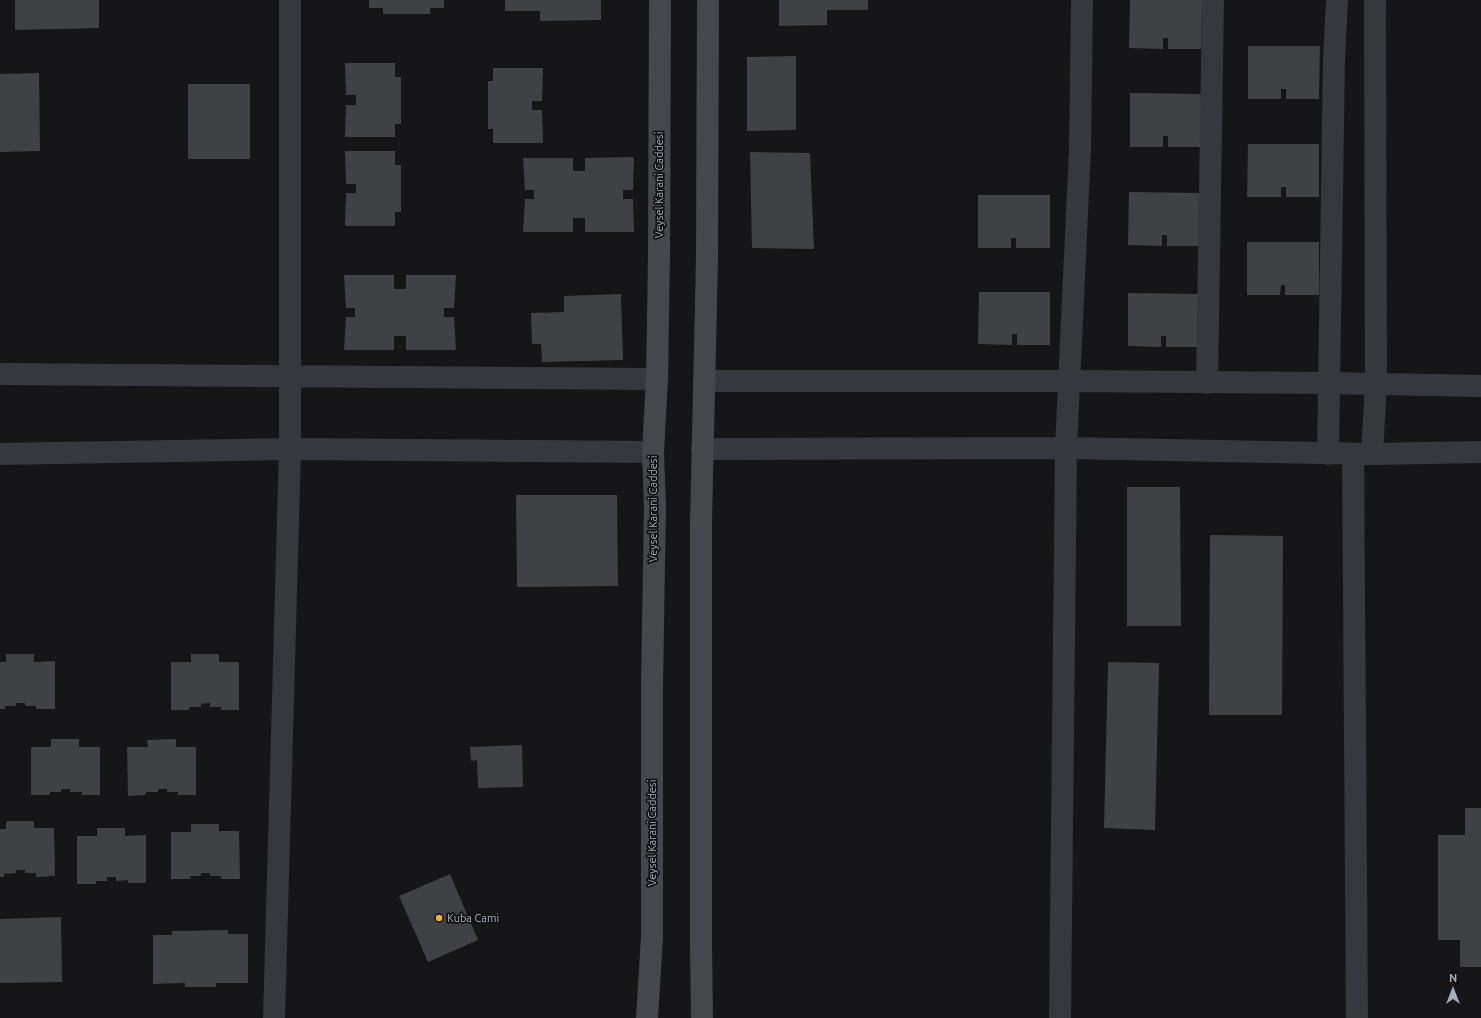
<!DOCTYPE html>
<html>
<head>
<meta charset="utf-8">
<style>
  body { margin:0 }
  #map { position:relative; width:1481px; height:1018px; overflow:hidden; background:#161618; font-family:Ubuntu,sans-serif }
  canvas { display:block }
  .north { position:absolute; left:1433px; top:970px; width:40px; height:40px; -webkit-text-stroke:3px #111113; paint-order:stroke; rotate:0deg; font-size:11px; font-weight:700; line-height:16px; text-align:center; color:#a8adb8 }
  .north::after { content:''; display:block; margin:auto; width:14px; height:18px; background:#a8adb8; clip-path:polygon(50% 0,100% 100%,50% 72%,0 100%) }
</style>
</head>
<body>
<div id="map">
<canvas width="1481" height="1018"></canvas>
<div class="north">N</div>
</div>
<script>
const c = document.querySelector('canvas').getContext('2d');
c.lineJoin = 'round';
function fill(path, color) { c.fillStyle = color; c.fill(path, 'evenodd'); }
const poly = rows => new Path2D(rows.map(r => 'M' + r).join(''));
function strokePath(path, color, width, dash) { c.strokeStyle = color; c.lineWidth = width; c.lineCap = dash ? 'butt' : 'round'; c.setLineDash(dash || []); c.stroke(path); }
function drawText(font, color, halo, rows, align = 'center') {
  c.font = font + ' Ubuntu,sans-serif'; c.lineWidth = 3.5; c.setLineDash([]); c.textBaseline = 'middle'; c.strokeStyle = halo; c.fillStyle = color; for (const [text, x, y, turn = 0] of rows) {
    c.save(); c.translate(x, y); c.rotate((+turn || 0) * Math.PI / 180); c.textAlign = isNaN(turn) ? turn : align; if (halo) c.strokeText(text, 0, 0); c.fillText(text, 0, 0); c.restore();
  }
}
fill(poly([
  [15,0,99,0,99,28,15,30],
  [369,0,444,0,444,8,430,8,430,14,383,14,383,8,369,8],
  [505,0,601,0,601,20,540,21,540,11,505,11],
  [779,0,868,0,868,10,827,10,827,25,779,26],
  [1130,0,1202,0,1201,49,1168,49,1168,38,1163,38,1163,49,1129,48],
  [1248,46,1320,46,1319,99,1286,99,1286,89,1281,89,1281,99,1248,99],
  [796,56,796,130,747,131,747,57],
  [345,63,395,63,395,77,401,77,401,124,395,124,395,137,345,137,346,105,356,105,356,95,346,95],
  [493,68,543,68,542,101,532,101,532,110,542,110,543,143,493,143,493,129,488,129,488,81,493,81],
  [39,73,40,151,0,152,0,74],
  [188,84,250,84,250,159,188,159],
  [1130,93,1202,94,1202,147,1168,147,1168,136,1163,136,1163,147,1130,147],
  [1248,144,1319,144,1319,197,1286,197,1286,187,1281,187,1281,197,1247,197],
  [345,151,395,151,395,165,401,165,401,212,395,212,395,226,345,226,346,193,356,193,356,184,346,184],
  [750,152,810,153,814,249,752,248],
  [634,157,633,190,623,190,623,199,633,199,634,232,585,232,585,218,573,218,573,232,523,232,525,199,534,199,534,190,525,190,523,158,573,158,573,171,585,171,585,158],
  [1129,192,1201,193,1200,246,1167,246,1167,235,1162,235,1162,246,1128,245],
  [978,195,1050,195,1050,248,1016,248,1016,238,1011,238,1011,248,978,248],
  [1247,242,1319,242,1319,295,1285,295,1285,285,1281,285,1280,295,1247,295],
  [344,275,394,275,394,289,406,289,406,275,456,275,454,308,444,308,444,317,454,317,456,350,406,350,406,336,394,336,394,350,344,350,346,317,355,317,355,308,346,308],
  [979,292,1050,292,1050,345,1017,345,1017,334,1012,334,1012,345,978,344],
  [1128,293,1200,294,1200,347,1166,347,1166,336,1161,336,1161,347,1128,346],
  [621,294,623,360,542,362,541,344,532,344,531,313,564,312,564,296],
  [1127,487,1180,487,1181,626,1127,626],
  [516,495,617,495,618,586,517,587],
  [1210,535,1283,536,1282,715,1209,715],
  [6,654,34,654,34,662,55,661,55,709,36,709,36,706,25,706,25,703,16,703,16,706,5,706,5,709,0,709,0,662,6,662],
  [191,654,219,654,219,662,239,662,239,710,221,710,221,707,210,707,210,703,201,704,201,707,189,707,189,710,171,710,171,662,191,662],
  [1108,662,1159,663,1155,830,1104,828],
  [51,739,79,739,79,747,100,747,100,795,82,795,82,792,70,792,70,789,61,789,61,792,50,792,50,795,31,795,31,747,51,747],
  [176,739,176,747,196,747,196,795,178,795,178,792,167,792,167,789,158,789,158,792,146,792,146,795,128,796,127,747,148,747,147,740],
  [522,745,523,787,478,788,477,760,471,761,470,747],
  [1465,808,1481,808,1481,967,1460,967,1460,940,1438,940,1438,835,1465,835],
  [6,821,34,821,34,828,54,828,55,876,36,877,36,873,25,873,25,870,16,870,16,873,4,874,4,877,0,877,0,829,6,829],
  [191,824,219,824,219,831,239,831,240,879,221,879,221,876,210,876,210,873,201,873,201,876,190,876,190,879,171,879,171,832,191,832],
  [97,828,125,828,125,836,146,835,146,883,128,883,128,880,116,881,116,877,107,877,107,881,96,881,96,884,77,884,77,836,97,836],
  [450,874,478,940,428,962,399,896],
  [61,917,62,982,0,983,0,919],
  [228,930,228,934,248,934,248,983,216,983,216,987,185,987,185,983,153,984,153,935,172,935,172,931]
]), '#404145');
strokePath(poly([
  [0,374,657,379],
  [704,381,1070,381,1330,383,1481,386],
  [1207,383,1213,0],
  [702,449,1066,448,1372,454,1481,452],
  [0,454,290,449,653,452],
  [1328,454,1334,60,1337,0],
  [1353,454,1357,1018],
  [1372,454,1376,384,1375,0],
  [274,1018,290,449,290,0],
  [1060,1018,1066,448,1080,149,1082,0]
]), '#37383d', 22);
strokePath(poly([
  [647,1018,652,937,652,685,655,506,653,452,657,379,659,254,660,0],
  [702,1018,701,945,701,523,707,258,708,0]
]), '#45474d', 22);
for (const [x, y, r, color] of [
  [439,918,4,"#f2b134"]
]) { const dot = new Path2D(); dot.arc(x, y, r, 0, 2 * Math.PI); c.fillStyle = color; c.fill(dot); strokePath(dot, '#111113', 1.5); }
drawText('11px', '#a8adb8', '#111113', [
  ["Veysel Karani Caddesi",659,185,-90],
  ["Veysel Karani Caddesi",653,509,-90],
  ["Veysel Karani Caddesi",652,833,-90]
]);
drawText('11px', '#a8adb8', '#111113', [
  ["Kuba Cami",447,918]
], 'left');
</script>
</body>
</html>
